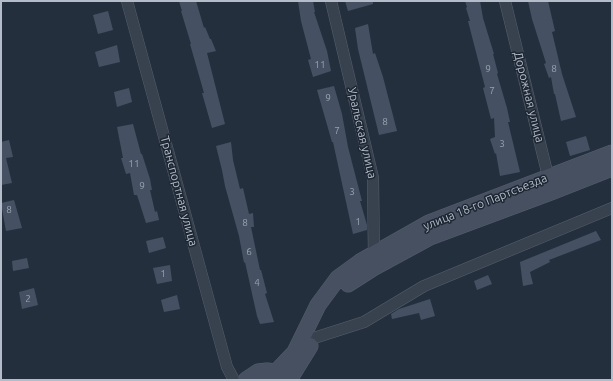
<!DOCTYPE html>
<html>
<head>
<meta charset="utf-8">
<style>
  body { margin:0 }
  #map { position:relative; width:613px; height:381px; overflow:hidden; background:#242f3e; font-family:Ubuntu,sans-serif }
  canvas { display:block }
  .frame { position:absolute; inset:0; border:2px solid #b4bcc9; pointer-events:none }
</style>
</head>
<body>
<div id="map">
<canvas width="613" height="381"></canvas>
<div class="frame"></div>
</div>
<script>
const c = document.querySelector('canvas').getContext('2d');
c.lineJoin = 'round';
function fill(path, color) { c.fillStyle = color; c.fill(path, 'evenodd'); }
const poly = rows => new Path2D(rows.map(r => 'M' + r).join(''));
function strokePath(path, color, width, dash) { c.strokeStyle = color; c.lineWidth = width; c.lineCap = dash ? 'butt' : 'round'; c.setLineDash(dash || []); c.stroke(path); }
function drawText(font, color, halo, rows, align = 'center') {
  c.font = font + ' Ubuntu,sans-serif'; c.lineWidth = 3; c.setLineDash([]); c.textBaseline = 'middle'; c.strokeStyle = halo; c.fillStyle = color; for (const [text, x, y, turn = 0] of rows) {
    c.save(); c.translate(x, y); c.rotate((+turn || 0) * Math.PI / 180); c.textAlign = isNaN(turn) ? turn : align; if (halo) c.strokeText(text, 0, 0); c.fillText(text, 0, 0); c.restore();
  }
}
fill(poly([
  [179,1,196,1,204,28,205,27,210,39,211,39,216,51,207,53,225,124,212,128,202,93,204,93,190,44,191,44,181,11,182,11],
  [298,1,313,1,315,12,314,12,327,51,331,71,313,77,308,60,311,59,301,21],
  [345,1,373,1,373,4,348,11],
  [465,1,480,1,483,18,494,54,493,54,498,73,497,74,507,108,510,122,508,122,520,172,500,176,496,153,495,154,490,139,495,137,494,118,491,119,483,88,485,87,468,21,470,21,466,8,467,7],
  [528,1,548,1,555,31,552,32,562,74,576,117,561,121,555,94,554,94,551,77,549,78,544,64,546,63,532,19],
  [108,11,113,30,98,34,93,15],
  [368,24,373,54,375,53,383,77,397,131,379,135,358,49,355,28],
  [117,45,120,62,99,67,95,52],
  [334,86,342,114,348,147,362,201,360,201,367,225,367,230,353,234,333,142,332,142,317,90],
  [129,88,132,102,117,107,114,92],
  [133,124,141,154,142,154,150,179,152,190,150,190,155,212,157,211,159,220,146,223,137,195,134,195,130,173,126,174,121,158,123,158,117,127],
  [586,136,590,150,570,156,566,142],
  [9,140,13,157,6,158,12,183,1,185,1,142],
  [231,142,233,160,240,189,243,188,249,214,253,213,254,227,251,227,260,270,261,270,267,293,265,294,274,322,260,324,257,316,245,262,244,263,239,236,225,186,222,170,216,146],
  [14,200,22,228,6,231,1,203],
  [596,231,601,240,549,260,550,262,530,272,533,284,523,286,520,262],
  [163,237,166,248,149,253,146,241],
  [27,258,29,268,13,271,12,261],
  [170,265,172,281,157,284,153,268],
  [488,275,492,284,477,290,474,281],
  [34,288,38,305,22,309,19,292],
  [177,295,180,309,164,312,161,300],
  [430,299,435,316,421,320,419,313,392,319,391,314,399,309]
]), '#455162');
const minor = poly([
  [127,1,227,367,234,380],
  [331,1,373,178,374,259],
  [505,1,550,184],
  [314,338,364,322,424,286,612,208]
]);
const secondary = poly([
  [348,284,373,268,430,237,551,192,612,168],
  [276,372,295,352,318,305,338,278,360,262,429,223,612,153],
  [246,380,258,372,267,371,276,372,285,378],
  [289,380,310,346]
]);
strokePath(minor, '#565f6c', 12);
strokePath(secondary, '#565f6c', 17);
strokePath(minor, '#38414e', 11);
strokePath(secondary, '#465061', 16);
drawText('10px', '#98a1af', null, [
  ["11",320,65],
  ["9",488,69],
  ["8",554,69],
  ["7",492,91],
  ["9",328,98],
  ["8",385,122],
  ["7",337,131],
  ["3",502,144],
  ["11",134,164],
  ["9",142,186],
  ["3",352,192],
  ["8",9,210],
  ["1",358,222],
  ["8",245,223],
  ["6",249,252],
  ["1",163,274],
  ["4",257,283],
  ["2",28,299]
]);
drawText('12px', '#b4bcc9', '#1d2633', [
  ["Дорожная улица",529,97,76],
  ["Уральская улица",362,133,77],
  ["Транспортная улица",179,191,75],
  ["улица 18-го Партсъезда",485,202,-22]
]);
</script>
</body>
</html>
